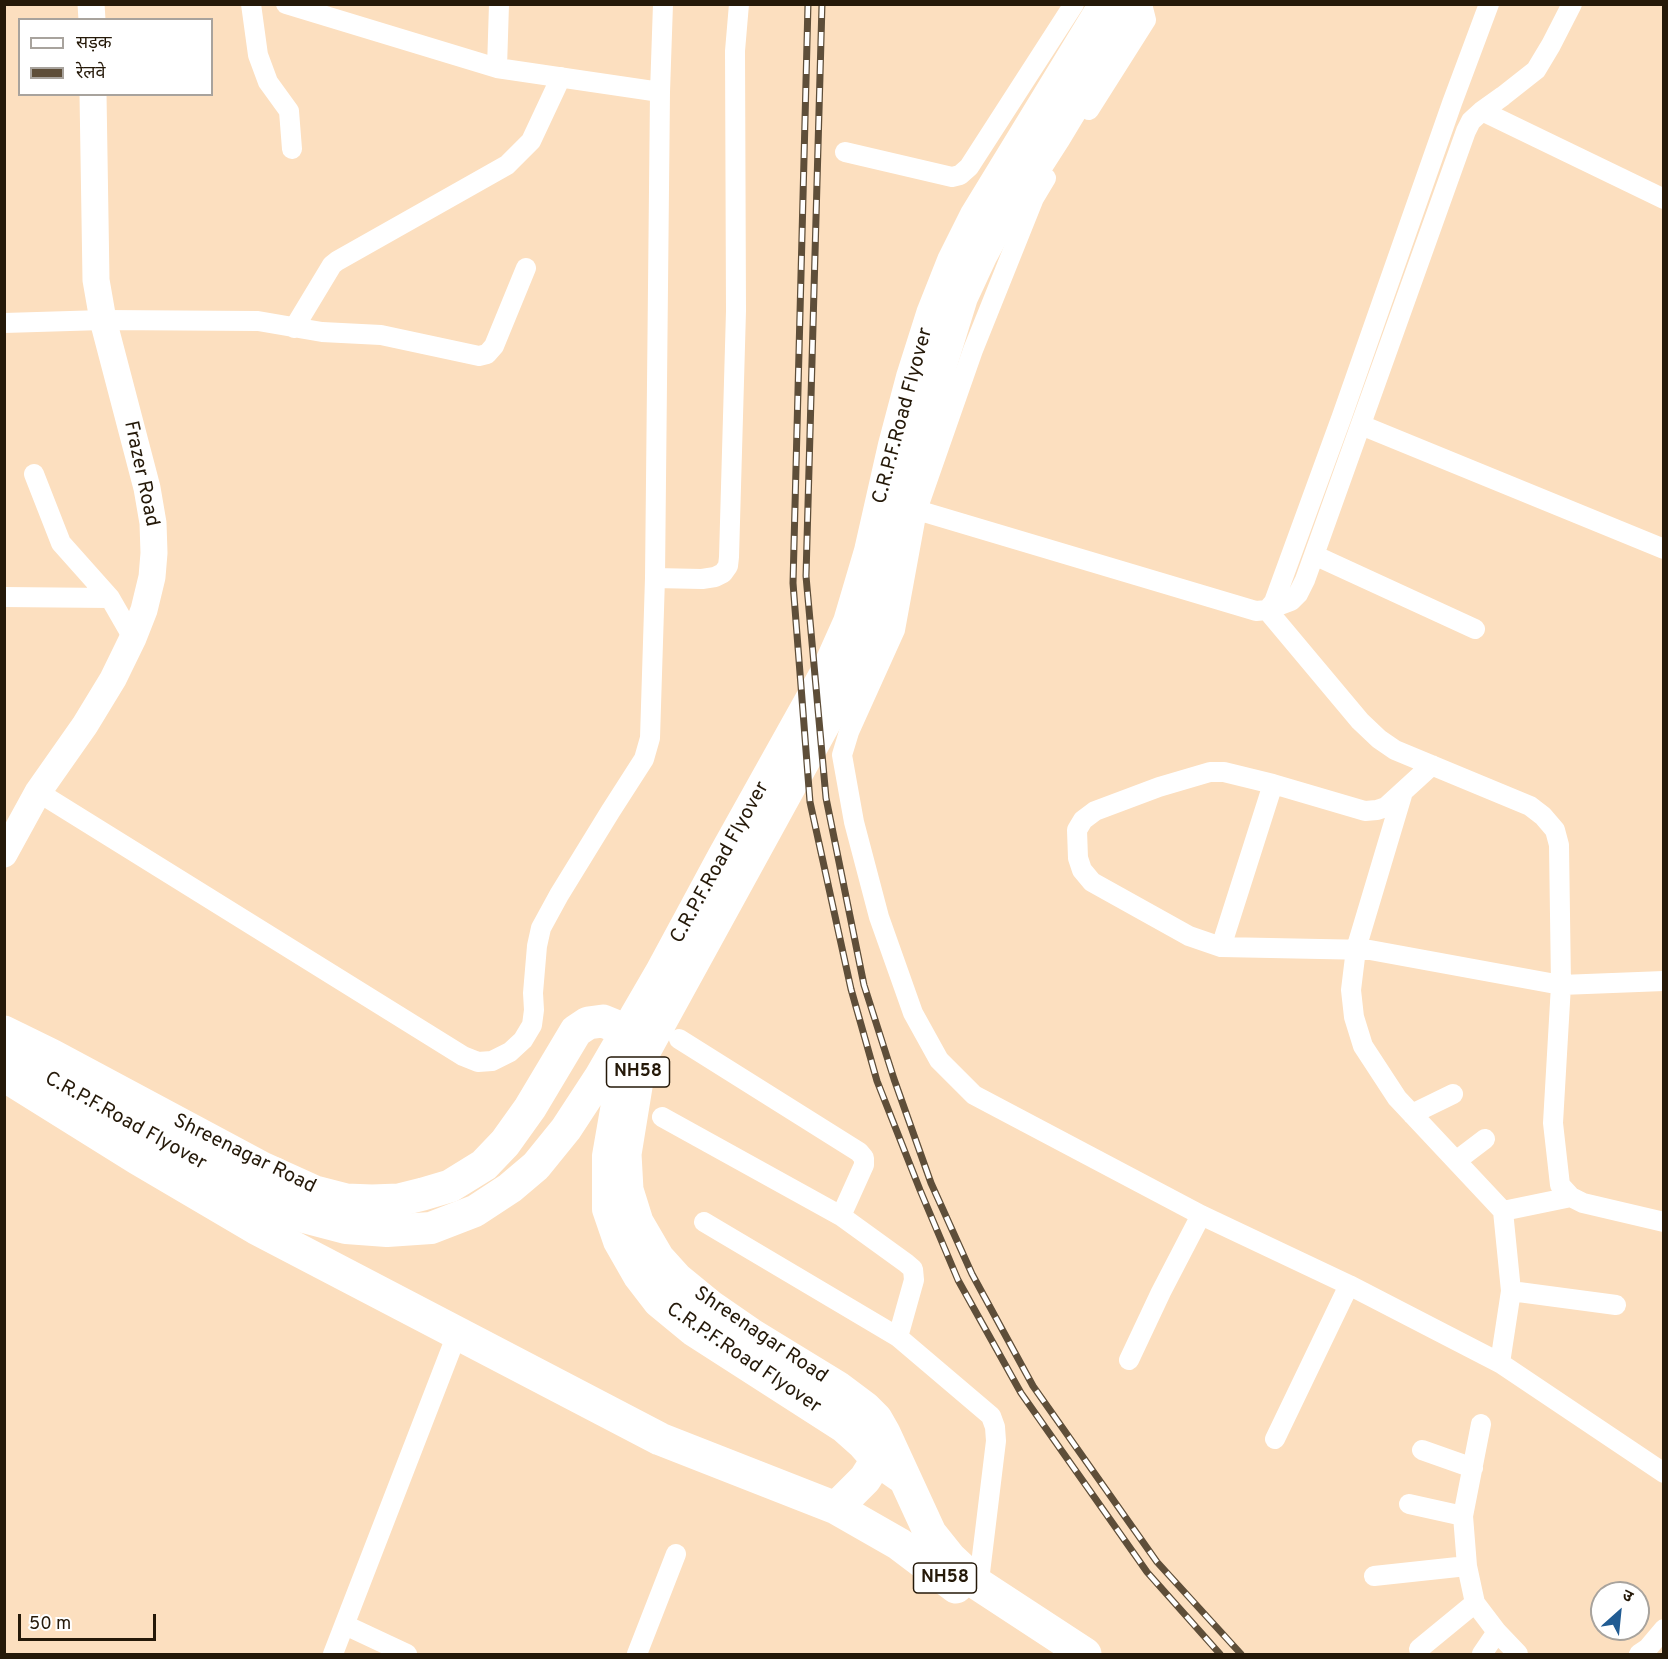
<!DOCTYPE html>
<html>
<head>
<meta charset="utf-8">
<style>
  body { margin:0 }
  #map { position:relative; width:1668px; height:1659px; overflow:hidden; background:#fcdfbf; font-family:Overpass,"Noto Sans Devanagari",sans-serif }
  canvas { display:block }
  .frame { position:absolute; inset:0; border:6px solid #251909; pointer-events:none }
  .legend { position:absolute; left:18px; top:18px; width:195px; height:78px; box-sizing:border-box; background:#fff; border:2px solid #a8a39d; margin:0; padding:8px 10px; list-style:none; font-size:18px; color:#251909 }
  .legend li { display:flex; align-items:center; gap:12px; height:30px }
  .legend b { width:30px; border:2px solid #a8a39d }
  .north { position:absolute; left:1590px; top:1581px; width:60px; height:60px; box-sizing:border-box; background:#fff; border:2px solid #a8a39d; border-radius:50%; rotate:27deg; font-size:16px; font-weight:700; line-height:24px; text-align:center; color:#251909 }
  .north::after { content:''; display:block; margin:auto; width:21px; height:27px; background:#215c93; clip-path:polygon(50% 0,100% 100%,50% 72%,0 100%) }
  .scale { position:absolute; left:18px; top:1614px; width:138px; height:27px; box-sizing:border-box; border:3px solid #251909; border-top:0; padding-left:8px; font-size:18px; line-height:21px; white-space:nowrap; color:#251909; -webkit-text-stroke:4px #fff; paint-order:stroke }
</style>
</head>
<body>
<div id="map">
<canvas width="1668" height="1659"></canvas>
<div class="frame"></div>
<ul class="legend">
<li><b style="height:8px;background:#fff"></b>सड़क</li>
<li><b style="height:8px;background:#5e4e39"></b>रेलवे</li>
</ul>
<div class="north">उ</div>
<div class="scale">50 m</div>
</div>
<script>
const c = document.querySelector('canvas').getContext('2d');
c.lineJoin = 'round';
const poly = rows => new Path2D(rows.map(r => 'M' + r).join(''));
function strokePath(path, color, width, dash) { c.strokeStyle = color; c.lineWidth = width; c.lineCap = dash ? 'butt' : 'round'; c.setLineDash(dash || []); c.stroke(path); }
function drawText(font, color, halo, rows, align = 'center') {
  c.font = font + ' Overpass,sans-serif'; c.lineWidth = 6; c.setLineDash([]); c.textBaseline = 'middle'; c.strokeStyle = halo; c.fillStyle = color; for (const [text, x, y, turn = 0] of rows) {
    c.save(); c.translate(x, y); c.rotate((+turn || 0) * Math.PI / 180); c.textAlign = isNaN(turn) ? turn : align; if (halo) c.strokeText(text, 0, 0); c.fillText(text, 0, 0); c.restore();
  }
}
strokePath(poly([
  [251,4,258,55,268,82,289,111,292,149],
  [286,4,497,68,660,92],
  [497,68,499,4],
  [1089,110,1146,20,1142,4],
  [1482,111,1664,199],
  [845,152,952,177,960,175,969,167,1074,4],
  [1046,178,1034,198,973,350,917,510,895,630,849,732,842,755,854,822,879,917,913,1013,939,1060,974,1095,1201,1215,1349,1285,1500,1363,1664,1473],
  [4,323,103,320,258,321,322,332,381,335,479,356,487,354,494,346,526,268],
  [294,328,332,265,337,261,507,165,531,141,561,77],
  [1361,425,1664,549],
  [34,474,61,543,110,598,133,638],
  [917,510,1256,611,1267,610,1291,601,1298,594,1305,580,1314,555,1466,131,1471,121,1482,111,1503,96,1536,70,1551,45,1572,4],
  [1314,555,1475,629],
  [655,578,702,579,715,577,723,573,728,566,729,557,736,311,735,51,739,4],
  [4,597,110,598],
  [1267,610,1274,602,1342,416,1452,103,1489,4],
  [1267,610,1360,721,1379,739,1395,750,1530,806,1543,816,1555,830,1559,845,1561,985,1664,981],
  [1432,765,1386,807,1377,810,1365,811,1273,784,1224,772,1210,772,1159,787,1095,811,1083,820,1077,830,1078,858,1082,870,1092,882,1189,936,1221,947,1370,950,1561,985,1553,1123,1560,1185,1571,1197,1583,1203,1664,1222],
  [38,792,463,1056,478,1062,492,1061,510,1052,523,1040,532,1025,534,1010,533,993,537,946,541,928,559,895,610,812,644,759,650,738,655,578,660,92,663,4],
  [1403,792,1356,949,1351,990,1354,1017,1363,1046,1397,1098,1503,1211,1571,1197],
  [1221,947,1273,784],
  [679,1039,859,1152,864,1158,864,1165,841,1216],
  [1412,1114,1453,1094],
  [662,1117,841,1216,906,1263,913,1269,914,1280,898,1337],
  [1456,1161,1485,1139],
  [704,1222,898,1337,991,1416,995,1427,996,1441,978,1589],
  [1511,1291,1616,1305],
  [1129,1360,1161,1292,1201,1215],
  [1500,1363,1511,1291,1503,1211],
  [1481,1424,1463,1516,1467,1566,1475,1603,1497,1632,1518,1654],
  [1275,1439,1349,1285],
  [1422,1450,1473,1468],
  [1409,1504,1463,1516],
  [1374,1576,1467,1566],
  [345,1625,407,1654],
  [1419,1649,1475,1603],
  [333,1654,457,1334],
  [637,1654,676,1554],
  [1482,1654,1497,1632],
  [1639,1654,1648,1648,1664,1629]
]), '#fff', 20);
strokePath(poly([
  [91,4,92,20],
  [4,854,38,792,85,725,113,679,133,638,144,610,152,577,154,553,153,523,147,488,103,320,96,280,93,94]
]), '#fff', 27);
strokePath(poly([
  [4,1057,31,1070,264,1199,304,1217,346,1228,387,1231,431,1228,475,1211,510,1188,536,1166,566,1129,600,1077,661,972,723,857,828,669,849,622,870,551,894,445,912,377,932,314,953,261,976,215,1105,4],
  [900,1476,877,1460,862,1443,844,1427,693,1330,659,1302,639,1276,619,1241,608,1209,608,1156,616,1110,624,1089,854,670,870,635,879,611,893,554,901,512,917,447,934,387,962,297,981,256,995,230,1056,135,1135,4]
]), '#fff', 32);
strokePath(poly([
  [4,1032,51,1055,262,1168,315,1192,346,1200,372,1201,399,1200,423,1194,450,1186,484,1165,505,1143,530,1108,576,1031,588,1023,603,1021,625,1030,633,1037,638,1047,640,1062,625,1154,627,1190,637,1222,658,1258,677,1279,710,1306,752,1335,837,1387,865,1408,876,1419,884,1433,930,1533,950,1558,978,1584,1085,1654],
  [4,1075,137,1158,256,1228,660,1439,836,1508,899,1544,956,1587],
  [836,1508,865,1479,877,1460]
]), '#fff', 33);
const rail = poly([
  [808,4,793,583,810,802,851,989,877,1081,920,1190,958,1280,1021,1393,1147,1572,1220,1654],
  [822,4,806,576,826,798,864,985,894,1079,931,1183,972,1274,1033,1386,1157,1562,1241,1654]
]);
strokePath(rail, '#5e4e39', 7);
strokePath(rail, '#fff', 4.5, [14]);
for (const [x, y, w] of [
  [638,1072,63],
  [945,1578,63]
]) { const box = new Path2D(); box.roundRect(x - w / 2, y - 15, w, 30, 4.5); c.fillStyle = '#fff'; c.fill(box); strokePath(box, '#251909', 1.5); }
drawText('bold 18px', '#251909', null, [
  ["NH58",638,1072],
  ["NH58",945,1578]
]);
drawText('20px', '#251909', '#fff', [
  ["C.R.P.F.Road Flyover",904,416,-75],
  ["Frazer Road",140,474,78],
  ["C.R.P.F.Road Flyover",721,863,-61],
  ["C.R.P.F.Road Flyover",125,1122,29],
  ["Shreenagar Road",244,1155,26],
  ["Shreenagar Road",760,1336,34],
  ["C.R.P.F.Road Flyover",743,1359,34]
]);
</script>
</body>
</html>
